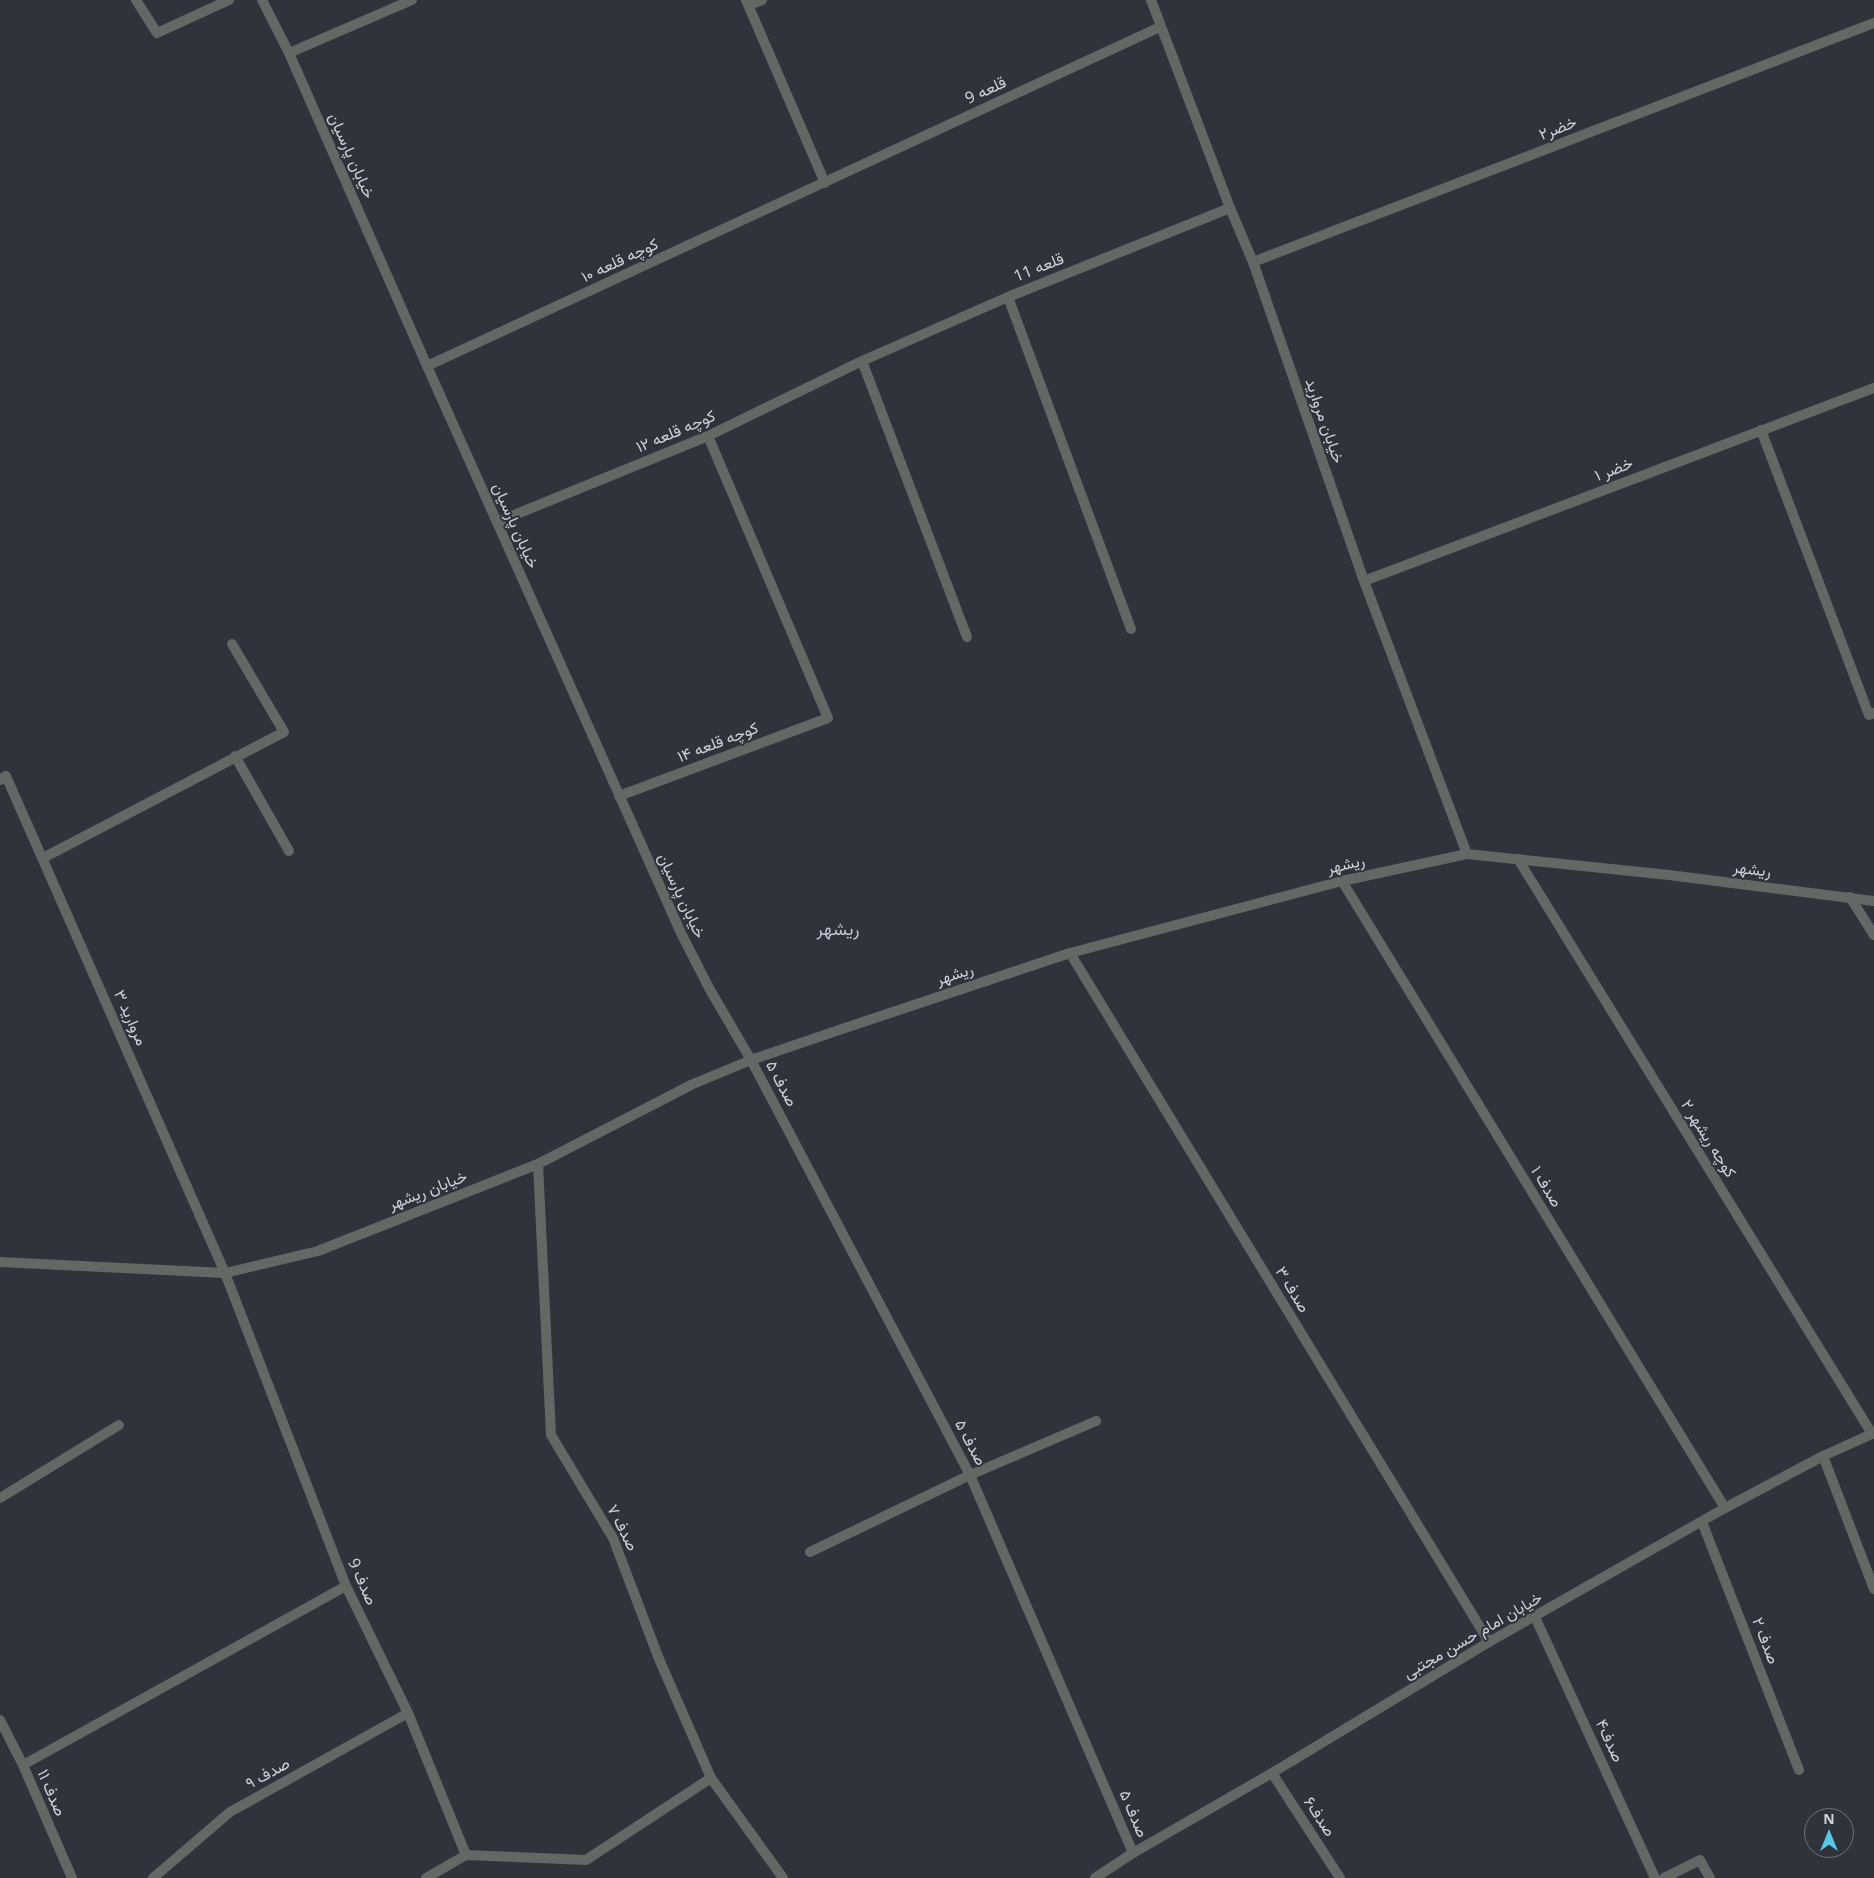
<!DOCTYPE html>
<html>
<head>
<meta charset="utf-8">
<style>
  body { margin:0 }
  #map { position:relative; width:1874px; height:1878px; overflow:hidden; background:#2f333c; font-family:"Noto Sans",sans-serif }
  canvas { display:block }
  .north { position:absolute; left:1804px; top:1808px; width:50px; height:50px; box-sizing:border-box; background:#2f333c; border:1px solid #6f727a; border-radius:50%; rotate:0deg; font-size:14px; font-weight:700; line-height:20px; text-align:center; color:#cfd1d8 }
  .north::after { content:''; display:block; margin:auto; width:18px; height:22px; background:#59c8e5; clip-path:polygon(50% 0,100% 100%,50% 72%,0 100%) }
</style>
</head>
<body>
<div id="map">
<canvas width="1874" height="1878"></canvas>
<div class="north">N</div>
</div>
<script>
const c = document.querySelector('canvas').getContext('2d');
c.lineJoin = 'round';
const poly = rows => new Path2D(rows.map(r => 'M' + r).join(''));
function strokePath(path, color, width, dash) { c.strokeStyle = color; c.lineWidth = width; c.lineCap = dash ? 'butt' : 'round'; c.setLineDash(dash || []); c.stroke(path); }
function drawText(font, color, halo, rows, align = 'center') {
  c.font = font + ' "Noto Sans",Vazirmatn,sans-serif'; c.lineWidth = 4; c.setLineDash([]); c.textBaseline = 'middle'; c.strokeStyle = halo; c.fillStyle = color; for (const [text, x, y, turn = 0] of rows) {
    c.save(); c.translate(x, y); c.rotate((+turn || 0) * Math.PI / 180); c.textAlign = isNaN(turn) ? turn : align; if (halo) c.strokeText(text, 0, 0); c.fillText(text, 0, 0); c.restore();
  }
}
strokePath(poly([
  [136,0,157,33,229,0],
  [746,0,825,183],
  [749,5,762,0],
  [289,53,412,0],
  [1253,262,1874,23],
  [1008,297,1131,629],
  [862,361,967,637],
  [427,366,1160,27],
  [1761,430,1869,715,1874,713],
  [497,522,708,436,862,361,1008,297,1230,208],
  [1364,581,1874,388],
  [235,756,289,851],
  [0,780,6,776,225,1273,346,1586,408,1713,466,1855,426,1878],
  [619,796,828,718,708,436],
  [43,858,284,732,232,644],
  [1518,859,1872,1434],
  [1342,881,1725,1508],
  [1850,897,1874,935],
  [1070,953,1489,1642],
  [751,1060,970,1475,1133,1853],
  [538,1164,551,1435,613,1538,659,1659,711,1778,783,1878],
  [1823,1456,1874,1589],
  [0,1498,119,1425],
  [1702,1522,1799,1770],
  [810,1552,970,1475,1096,1421],
  [1535,1617,1655,1878],
  [0,1720,23,1765,72,1878],
  [23,1765,346,1586],
  [1272,1773,1340,1878],
  [466,1855,586,1860,711,1778],
  [153,1878,230,1812,408,1713],
  [1664,1878,1700,1860,1710,1878]
]), '#636864', 10);
strokePath(poly([
  [262,0,289,53,427,366,681,933,709,988,751,1060],
  [1151,0,1230,208,1253,262,1364,581,1467,854],
  [0,1262,225,1273,318,1251,538,1164,693,1084,751,1060,842,1029,1070,953,1342,881,1467,854,1669,875,1874,901],
  [1095,1878,1133,1853,1272,1773,1489,1642,1725,1508,1823,1456,1874,1433]
]), '#636864', 10);
drawText('16px', '#cfd1d8', '#2f333c', [
  ["قلعه 9",986,91,-25],
  ["خضر۲",1558,129,-21],
  ["خیابان پارسیان",351,156,66],
  ["کوچه قلعه ۱۰",620,261,-25],
  ["قلعه 11",1039,268,-22],
  ["خیابان مروارید",1324,421,71],
  ["کوچه قلعه ۱۲",676,432,-23],
  ["خضر ۱",1614,470,-21],
  ["خیابان پارسیان",515,526,66],
  ["کوچه قلعه ۱۴",718,743,-21],
  ["ریشهر",1346,865,-13],
  ["ریشهر",1752,870,7],
  ["خیابان پارسیان",681,896,65],
  ["ریشهر",955,975,-18],
  ["مروارید ۳",130,1018,66],
  ["صدف ۵",781,1084,62],
  ["کوچه ریشهر ۲",1708,1139,58],
  ["صدف ۱",1546,1187,59],
  ["خیابان ریشهر",428,1191,-21],
  ["صدف ۳",1292,1290,59],
  ["صدف ۵",970,1443,62],
  ["صدف ۷",622,1528,63],
  ["صدف 9",362,1582,66],
  ["خیابان امام حسن مجتبی",1473,1636,-30],
  ["صدف ۲",1765,1641,69],
  ["صدف۴",1609,1741,65],
  ["صدف ۹",268,1774,-29],
  ["صدف ۱۱",51,1793,67],
  ["صدف ۵",1133,1814,67],
  ["صدف۶",1319,1817,57]
]);
drawText('18px', '#c3c7d4', '#2f333c', [
  ["ریشهر",838,930]
]);
</script>
</body>
</html>
